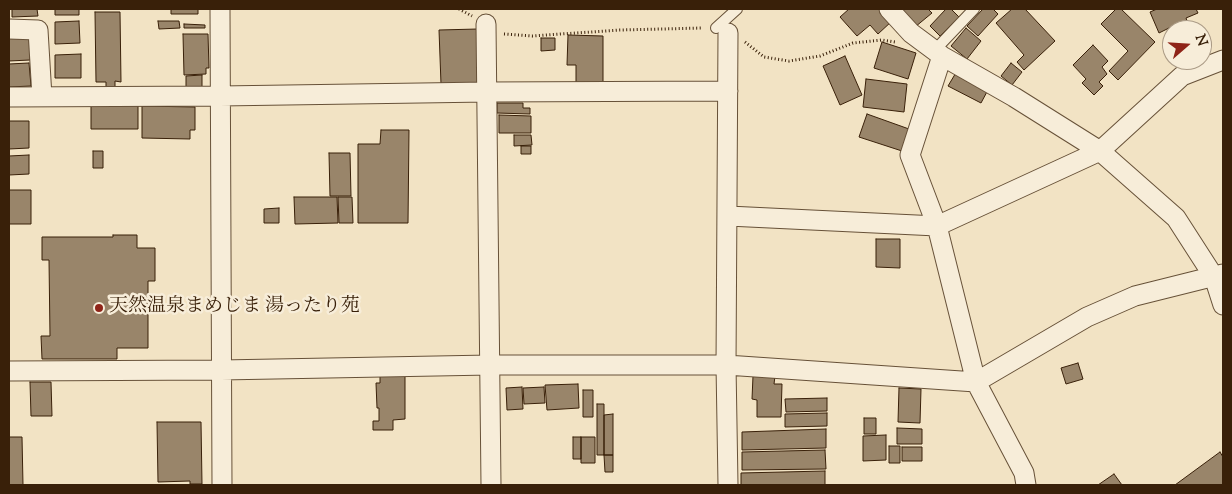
<!DOCTYPE html>
<html>
<head>
<meta charset="utf-8">
<style>
  body { margin:0 }
  #map { position:relative; width:1232px; height:494px; overflow:hidden; background:#f2e3c4; font-family:"Sorts Mill Goudy",serif }
  canvas { display:block }
  .frame { position:absolute; inset:0; border:10px solid #392009; pointer-events:none }
  .north { position:absolute; left:1162px; top:20px; width:50px; height:50px; box-sizing:border-box; background:#f7edd9; border:1px solid #ab9b86; border-radius:50%; rotate:71deg; font-size:14px; font-weight:700; line-height:20px; text-align:center; color:#392009 }
  .north::after { content:''; display:block; margin:auto; width:18px; height:22px; background:#8f2418; clip-path:polygon(50% 0,100% 100%,50% 72%,0 100%) }
</style>
</head>
<body>
<div id="map">
<canvas width="1232" height="494"></canvas>
<div class="frame"></div>
<div class="north">N</div>
</div>
<script>
const c = document.querySelector('canvas').getContext('2d');
c.lineJoin = 'round';
function fill(path, color) { c.fillStyle = color; c.fill(path, 'evenodd'); }
const poly = rows => new Path2D(rows.map(r => 'M' + r).join(''));
function strokePath(path, color, width, dash) { c.strokeStyle = color; c.lineWidth = width; c.lineCap = dash ? 'butt' : 'round'; c.setLineDash(dash || []); c.stroke(path); }
function drawText(font, color, halo, rows, align = 'center') {
  c.font = font + ' "Sorts Mill Goudy","Noto Serif JP",serif'; c.lineWidth = 5; c.setLineDash([]); c.textBaseline = 'middle'; c.strokeStyle = halo; c.fillStyle = color; for (const [text, x, y, turn = 0] of rows) {
    c.save(); c.translate(x, y); c.rotate((+turn || 0) * Math.PI / 180); c.textAlign = isNaN(turn) ? turn : align; if (halo) c.strokeText(text, 0, 0); c.fillText(text, 0, 0); c.restore();
  }
}
const building = poly([
  [12,9,37,9,38,16,12,17,12,9],
  [55,9,79,9,79,15,55,15,55,9],
  [171,9,198,9,198,14,171,14,171,9],
  [849,9,882,9,892,21,878,34,870,25,857,36,840,17,849,9],
  [903,9,928,9,932,13,915,27,902,10,903,9],
  [946,9,951,9,959,17,940,36,930,26,946,9],
  [983,9,993,9,998,14,978,36,967,26,983,9],
  [1012,9,1025,9,1055,41,1024,70,1017,62,1024,55,996,23,1012,9],
  [1116,9,1121,9,1155,42,1118,80,1109,71,1128,51,1101,24,1116,9],
  [1157,9,1196,9,1198,13,1186,18,1189,26,1182,30,1179,27,1173,30,1171,27,1159,33,1150,12,1157,9],
  [95,12,120,12,121,82,115,81,115,88,106,89,106,82,96,82,95,12],
  [79,21,80,43,55,44,55,22,79,21],
  [158,21,179,21,180,28,159,29,158,21],
  [184,24,205,25,205,28,184,28,184,24],
  [966,28,981,41,967,59,951,46,966,28],
  [478,29,480,83,441,84,439,30,478,29],
  [183,34,208,34,209,68,206,68,206,74,184,75,183,34],
  [568,35,603,36,603,86,576,86,576,65,567,65,568,35],
  [9,36,30,36,30,60,9,61,9,36],
  [541,38,555,38,555,50,541,51,541,38],
  [882,42,916,53,908,79,874,68,882,42],
  [1093,45,1108,61,1102,67,1107,74,1099,82,1103,86,1094,95,1082,83,1086,79,1073,65,1093,45],
  [81,54,81,78,55,78,55,55,81,54],
  [845,56,862,95,840,105,823,66,845,56],
  [29,63,31,86,9,87,9,64,29,63],
  [1011,63,1022,72,1012,85,1001,76,1011,63],
  [957,71,989,88,981,103,948,86,957,71],
  [202,75,202,88,186,88,186,76,202,75],
  [866,79,907,84,904,112,863,107,866,79],
  [497,103,523,103,523,108,530,108,530,114,497,113,497,103],
  [138,105,138,129,91,129,91,106,138,105],
  [142,106,195,107,195,130,190,130,190,139,142,138,142,106],
  [867,114,909,129,902,151,859,137,867,114],
  [499,115,531,116,531,133,499,133,499,115],
  [9,121,29,121,29,148,9,149,9,121],
  [381,130,409,130,408,223,358,223,358,144,380,144,381,130],
  [514,135,531,135,532,145,514,146,514,135],
  [521,146,531,146,531,154,521,154,521,146],
  [93,151,103,151,103,168,93,168,93,151],
  [329,153,350,153,351,196,330,196,329,153],
  [29,155,29,174,9,175,9,156,29,155],
  [9,190,31,190,31,224,9,224,9,190],
  [294,197,337,197,338,223,295,224,294,197],
  [338,197,352,197,353,223,339,223,338,197],
  [279,208,279,223,264,223,264,209,279,208],
  [113,235,137,235,137,248,155,248,155,281,148,281,148,348,117,348,117,359,42,359,41,336,50,336,49,260,42,260,42,237,113,237,113,235],
  [876,239,900,239,900,268,876,267,876,239],
  [1078,363,1083,379,1066,384,1061,368,1078,363],
  [405,375,405,419,393,420,393,430,373,430,373,421,379,421,379,408,377,408,376,383,380,383,380,376,405,375],
  [753,376,775,376,774,384,782,384,781,417,757,417,757,400,752,399,753,376],
  [30,382,51,382,52,416,31,416,30,382],
  [578,384,579,408,547,410,545,385,578,384],
  [522,387,523,409,507,410,506,388,522,387],
  [544,387,545,403,524,404,523,388,544,387],
  [899,388,921,389,920,423,898,422,899,388],
  [583,390,593,390,593,417,583,417,583,390],
  [827,398,827,411,786,412,785,399,827,398],
  [597,404,604,404,604,455,597,455,597,404],
  [827,413,827,426,785,427,785,414,827,413],
  [613,414,613,455,604,455,604,415,613,414],
  [864,418,876,418,876,434,864,434,864,418],
  [157,422,201,422,202,484,190,484,190,481,158,482,157,422],
  [897,428,922,429,922,444,897,444,897,428],
  [826,429,826,448,742,450,742,432,826,429],
  [886,435,886,460,863,461,863,436,886,435],
  [9,437,22,437,23,485,9,485,9,437],
  [573,437,581,437,581,459,573,459,573,437],
  [581,437,595,437,595,463,581,463,581,437],
  [889,446,900,446,900,463,889,463,889,446],
  [902,447,922,447,922,461,902,461,902,447],
  [825,450,826,469,742,470,742,452,825,450],
  [1220,452,1223,457,1223,485,1175,485,1220,452],
  [604,455,613,455,613,472,605,472,604,455],
  [825,471,825,485,741,485,741,473,825,471],
  [1114,474,1122,485,1098,485,1114,474]
]);
fill(building, '#99856a');
strokePath(building, '#392009', 1);
const service = poly([
  [716,28,737,9],
  [935,50,974,9]
]);
const minor = poly([
  [220,9,222,485],
  [889,9,911,33,942,56,1014,97,1100,151,1176,218,1214,277,1223,305],
  [486,24,491,485],
  [9,29,38,30,42,97],
  [728,33,726,365,728,485],
  [942,56,910,155,937,226,976,382,1024,473,1026,485],
  [9,97,220,96,487,92,728,91],
  [728,216,937,226,1100,151,1182,76,1223,60],
  [9,371,221,370,490,365,726,365,976,382,1087,317,1135,296,1223,274]
]);
strokePath(service, '#675138', 12);
strokePath(minor, '#675138', 21);
strokePath(poly([
  [459,9,472,16],
  [504,34,532,36,620,30,702,28],
  [745,42,764,57,789,61,820,56,853,43,882,40,895,42]
]), '#392009', 3, [1, 2.5]);
strokePath(service, '#f7edd9', 10);
strokePath(minor, '#f7edd9', 19);
for (const [x, y, r, color] of [
  [99,308,5,"#8f2418"]
]) { const dot = new Path2D(); dot.arc(x, y, r, 0, 2 * Math.PI); c.fillStyle = color; c.fill(dot); strokePath(dot, '#f7edd9', 2); }
drawText('19px', '#392009', '#f7edd9', [
  ["天然温泉まめじま 湯ったり苑",109,308]
], 'left');
</script>
</body>
</html>
